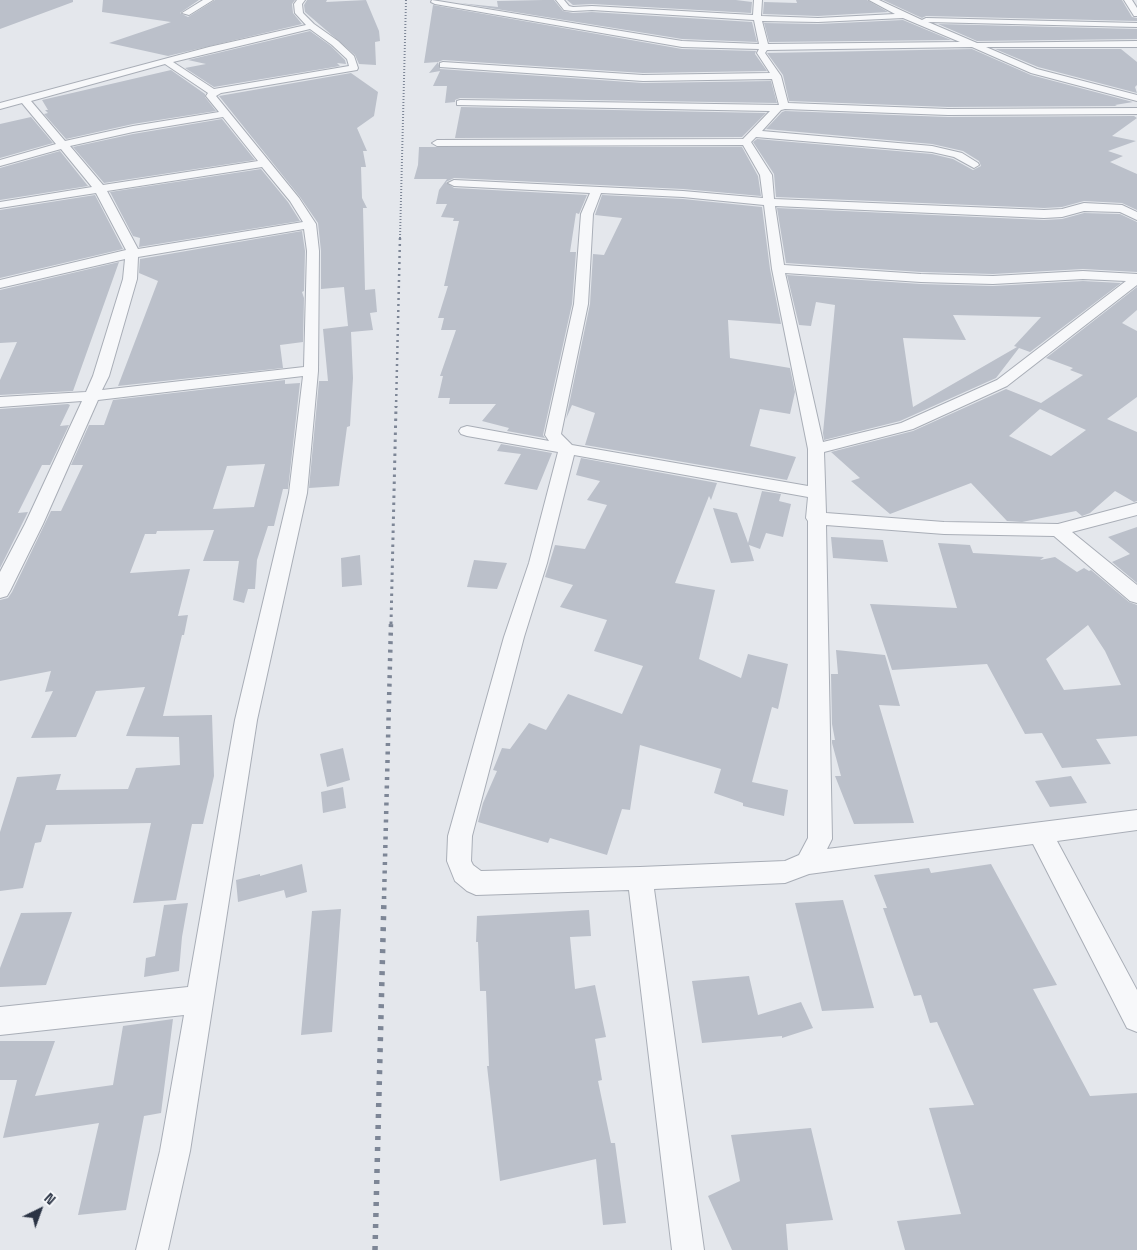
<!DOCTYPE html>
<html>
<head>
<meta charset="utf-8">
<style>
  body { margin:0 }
  #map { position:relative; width:1137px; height:1250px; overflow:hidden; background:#e4e7ec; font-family:"Space Grotesk",sans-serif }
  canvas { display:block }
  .north { position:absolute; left:15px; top:1185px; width:50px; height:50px; -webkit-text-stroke:4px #f4f6f9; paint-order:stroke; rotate:42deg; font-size:14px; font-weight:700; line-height:20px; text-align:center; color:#2b3445 }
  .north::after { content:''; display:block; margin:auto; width:18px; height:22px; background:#2b3445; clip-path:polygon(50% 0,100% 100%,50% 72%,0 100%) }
</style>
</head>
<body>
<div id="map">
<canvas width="1137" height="1250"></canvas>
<div class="north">N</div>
</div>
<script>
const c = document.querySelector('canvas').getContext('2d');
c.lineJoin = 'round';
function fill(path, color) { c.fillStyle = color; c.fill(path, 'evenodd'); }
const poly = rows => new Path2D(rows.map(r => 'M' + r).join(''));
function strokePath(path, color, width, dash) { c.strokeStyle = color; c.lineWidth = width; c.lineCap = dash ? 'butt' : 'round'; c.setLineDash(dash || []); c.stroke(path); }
fill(poly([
  [0,0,73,0,73,2,0,29],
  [103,0,199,0,180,13,188,17,215,0,295,0,292,4,293,13,302,24,168,56,109,43,171,22,102,12],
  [307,0,327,0,326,2,366,0,379,31,380,41,375,42,376,65,359,64,355,55,305,12,304,5],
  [543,0,554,0,563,11,573,13,592,12,752,22,757,42,682,39,459,3,498,7,497,1],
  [567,0,736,0,752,2,751,13,592,4,573,5],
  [796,0,867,0,888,12,818,16,763,14,764,2,797,3],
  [883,0,1122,0,1132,17,1137,18,1137,21,926,16,922,18],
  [433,5,682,49,756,51,755,54,767,71,643,73,443,60,438,62,440,69,643,83,771,81,777,103,460,98,455,100,455,102,445,103,447,86,433,86,440,71,429,73,438,62,424,63],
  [903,20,951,40,769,42,764,23,818,24],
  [938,24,1137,29,1137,39,977,41],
  [310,31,331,46,345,60,346,64,337,63,340,66,214,87,185,68,206,64,188,60],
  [972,49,1031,75,1133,102,1115,105,1117,106,948,107,789,101,783,75,767,53],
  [995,49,1121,49,1137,62,1137,85,1135,87,1137,93,1038,67],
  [171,70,205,94,205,97,216,111,133,124,66,139,44,114,48,113,45,110,48,110,42,100],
  [351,73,378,92,374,116,357,128,367,151,363,151,366,167,361,167,362,198,367,208,363,208,365,290,375,289,377,312,370,313,373,330,351,332,353,378,350,426,347,427,339,486,309,488,319,381,328,381,323,329,348,326,344,287,321,289,321,251,318,223,300,197,219,96],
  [461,107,766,113,742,137,455,138],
  [785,111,948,117,1134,116,1137,118,1112,136,1136,141,1108,151,1123,156,1110,162,1137,174,1137,210,1122,203,1084,201,1062,207,1044,208,776,197,774,174,753,142,757,139,932,154,953,159,973,170,981,166,979,161,963,151,932,144,766,129,782,112],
  [31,117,53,143,0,158,0,124],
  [222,119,255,160,104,183,73,147,133,134],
  [419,147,742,147,758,176,761,196,683,189,454,178,446,182,454,188,587,195,579,214,576,213,570,252,576,252,572,304,543,435,545,438,507,431,509,428,482,421,496,404,449,404,450,398,438,398,443,376,440,376,456,330,441,330,444,318,438,318,448,286,444,286,459,221,453,221,454,218,441,217,447,204,436,204,439,190,447,179,414,179,418,165],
  [60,151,88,186,0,200,0,168],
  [261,169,288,202,300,221,139,247,140,238,133,236,110,192],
  [95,195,123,249,0,278,0,210],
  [602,195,683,199,762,207,770,269,781,324,728,320,730,358,790,368,795,392,790,414,760,409,750,446,796,457,787,480,585,445,595,413,572,405,566,419,590,304,593,254,604,255,622,218,595,215],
  [777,208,1044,220,1062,219,1084,213,1120,214,1137,222,1137,272,1083,269,993,274,921,272,786,263],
  [302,231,305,251,304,291,302,292,304,298,303,342,280,345,283,368,118,386,158,281,139,273,140,259],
  [119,262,73,391,0,395,0,380,17,342,0,343,0,290],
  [787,275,921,284,993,286,1083,281,1121,283,1030,352,1019,348,996,378,900,421,824,440,823,433,835,305,816,302,811,326,799,325],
  [953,315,1041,317,1014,346,1017,347,913,407,903,338,966,340],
  [1137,287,1137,310,1122,323,1137,331,1137,397,1107,419,1137,432,1137,501,1134,502,1115,491,1090,513,1082,516,1076,511,1022,522,1007,521,971,483,890,514,851,481,860,478,831,452,913,431,1006,389,1041,403,1083,375,1070,370,1073,368,1046,358],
  [1040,409,1086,430,1051,456,1009,436],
  [285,380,285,384,300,383,288,489,283,489,274,526,268,526,257,560,255,589,248,589,244,603,233,600,239,561,203,561,214,530,157,531,156,534,145,534,130,573,190,569,178,616,188,615,184,635,182,635,163,716,212,715,214,776,203,824,192,824,176,900,133,903,151,823,46,825,41,842,35,843,23,888,0,891,0,832,17,777,61,774,56,790,128,789,136,768,180,765,179,737,126,736,145,687,96,691,76,737,31,738,53,691,45,692,51,671,0,681,0,600,8,598,12,592,51,511,61,511,83,465,71,465,89,425,104,425,113,400],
  [265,464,254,507,213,509,227,466],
  [68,404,70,405,60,426,69,425,50,465,42,465,18,513,28,512,0,568,0,409],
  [501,444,552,453,537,490,504,484,521,454,497,451],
  [581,458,717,483,711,500,709,496,675,583,715,590,699,659,741,678,748,654,788,664,778,709,772,707,752,782,788,790,784,816,743,806,743,803,714,793,721,769,640,745,630,810,622,809,607,855,550,838,548,843,478,822,483,803,497,771,493,770,502,748,510,749,529,723,546,730,568,694,622,714,643,666,594,651,607,620,560,607,573,585,545,577,555,545,585,549,607,505,587,500,600,481,576,475],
  [762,491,781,494,779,501,791,504,783,537,766,533,760,549,749,545,754,561,731,563,713,508,737,513,748,543],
  [1137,527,1137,583,1112,562,1130,554,1108,537],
  [831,537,883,540,888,562,833,558],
  [938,543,970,545,973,553,1044,557,1040,560,1055,557,1077,572,1084,568,1089,571,1091,570,1129,602,1137,605,1137,736,1096,739,1111,764,1062,768,1042,733,1025,734,987,664,892,670,870,604,957,608],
  [1088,625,1105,651,1121,685,1064,690,1046,659],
  [360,555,362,585,342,587,341,558],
  [474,560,507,563,497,589,467,587],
  [836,650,885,655,900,706,879,705,914,823,854,824,835,776,841,776,832,743,832,740,835,740,832,724,831,674,838,674],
  [343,748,350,780,327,787,320,754],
  [1071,776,1087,803,1050,807,1035,781],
  [343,787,346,808,323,813,321,792],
  [302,864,307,892,286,898,284,890,238,902,236,880,260,874,260,876],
  [991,864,1057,985,1033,989,1090,1096,1137,1093,1137,1250,905,1250,897,1221,961,1214,929,1108,974,1105,937,1022,930,1023,921,995,914,996,883,908,887,908,874,875,929,868,931,873],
  [843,900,874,1008,822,1011,795,903],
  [188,903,182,937,179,971,144,977,146,958,155,956,164,905],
  [341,909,332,1032,301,1035,312,911],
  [589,910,591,936,570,937,575,989,595,985,606,1037,595,1039,602,1080,598,1081,611,1143,615,1143,626,1223,603,1225,596,1159,500,1181,487,1066,489,1066,486,991,480,991,478,942,476,942,477,916],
  [72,912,46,985,0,987,0,968,21,913],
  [749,976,758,1015,801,1002,813,1028,782,1038,782,1036,702,1043,692,981],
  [173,1019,161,1113,144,1116,126,1210,78,1215,99,1123,3,1138,17,1080,0,1080,0,1041,55,1041,35,1096,113,1085,123,1026],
  [811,1128,833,1220,786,1224,788,1250,732,1250,708,1196,740,1181,731,1135]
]), '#bbc0ca');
const minor = poly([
  [203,0,213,0,189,15,182,13,203,0],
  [297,0,305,0,302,4,303,13,314,24,338,41,354,56,358,68,357,70,221,93,216,96,299,198,316,224,319,251,318,371,307,493,257,720,190,1151,168,1250,136,1250,160,1151,184,1015,0,1035,0,1007,188,987,235,720,289,493,303,376,98,400,43,524,10,591,7,596,0,598,0,572,25,524,82,401,0,407,0,397,86,392,93,376,123,279,125,259,0,288,0,280,126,250,96,193,0,208,0,202,92,187,61,149,0,166,0,160,56,144,22,103,0,109,0,103,209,47,306,25,295,13,294,4,297,0],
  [310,29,332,45,347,59,349,66,214,89,173,62,310,29],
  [165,64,208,93,206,96,219,112,133,126,65,141,31,101,165,64],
  [223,117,258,161,103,185,70,146,133,132,223,117],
  [262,167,290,201,303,222,138,249,107,191,262,167],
  [304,229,307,251,304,367,102,390,109,376,137,279,138,257,304,229],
  [432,0,682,41,759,44,754,20,592,10,573,11,564,10,556,0,564,0,569,6,573,7,592,6,753,15,754,0,762,0,761,16,818,18,895,14,869,0,879,0,922,20,926,18,1137,23,1137,27,928,22,977,43,1137,41,1137,47,986,47,1037,69,1137,95,1137,101,1031,73,972,47,767,50,765,53,781,76,788,103,948,109,1137,108,1137,114,948,115,785,109,781,110,762,131,932,146,962,153,978,163,979,165,974,168,954,157,932,152,756,137,751,142,772,175,774,199,1044,210,1062,209,1084,203,1122,205,1137,212,1137,220,1120,212,1084,211,1062,217,1044,218,775,206,784,265,921,274,993,276,1083,271,1137,274,1137,285,1007,386,913,429,824,452,826,513,944,522,1058,524,1137,503,1137,515,1072,532,1137,585,1137,603,1130,601,1054,536,944,534,826,525,832,839,827,849,1137,810,1137,830,1057,841,1137,990,1137,1032,1127,1028,1033,844,809,874,785,883,654,889,704,1250,672,1250,629,890,476,895,467,891,455,881,447,861,448,836,504,637,529,563,558,452,467,436,461,434,459,431,461,428,467,426,549,441,545,435,574,304,581,214,590,193,454,186,448,183,454,180,683,191,763,198,760,175,743,145,437,146,432,143,437,140,743,139,770,111,457,105,457,101,460,100,779,105,772,79,643,81,440,67,440,63,443,62,643,75,770,73,757,53,759,49,682,47,435,4,431,2,432,0],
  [903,18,960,42,768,44,762,21,818,22,903,18],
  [601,193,683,197,764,205,772,269,808,449,808,486,572,445,561,434,588,304,593,214,601,193],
  [785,273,921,282,993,284,1083,279,1126,281,997,380,901,423,823,442,785,273],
  [574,455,808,497,806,518,808,521,808,838,799,855,785,861,640,867,481,871,473,865,471,861,472,836,524,637,547,563,574,455],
  [1124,0,1132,0,1137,8,1137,16,1134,16,1124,0]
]);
strokePath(minor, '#a9aeb7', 2);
fill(minor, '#f7f8fa');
strokePath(poly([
  [400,238,406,0]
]), '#7d8696', 2, [1, 2]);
strokePath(poly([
  [396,408,400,237]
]), '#7d8696', 2.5, [2, 4]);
strokePath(poly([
  [391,624,396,406]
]), '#7d8696', 3, [2.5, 4.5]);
strokePath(poly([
  [384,899,391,623]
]), '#7d8696', 4.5, [3, 5.5]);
strokePath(poly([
  [375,1250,384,898]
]), '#7d8696', 5.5, [4, 7]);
</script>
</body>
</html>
